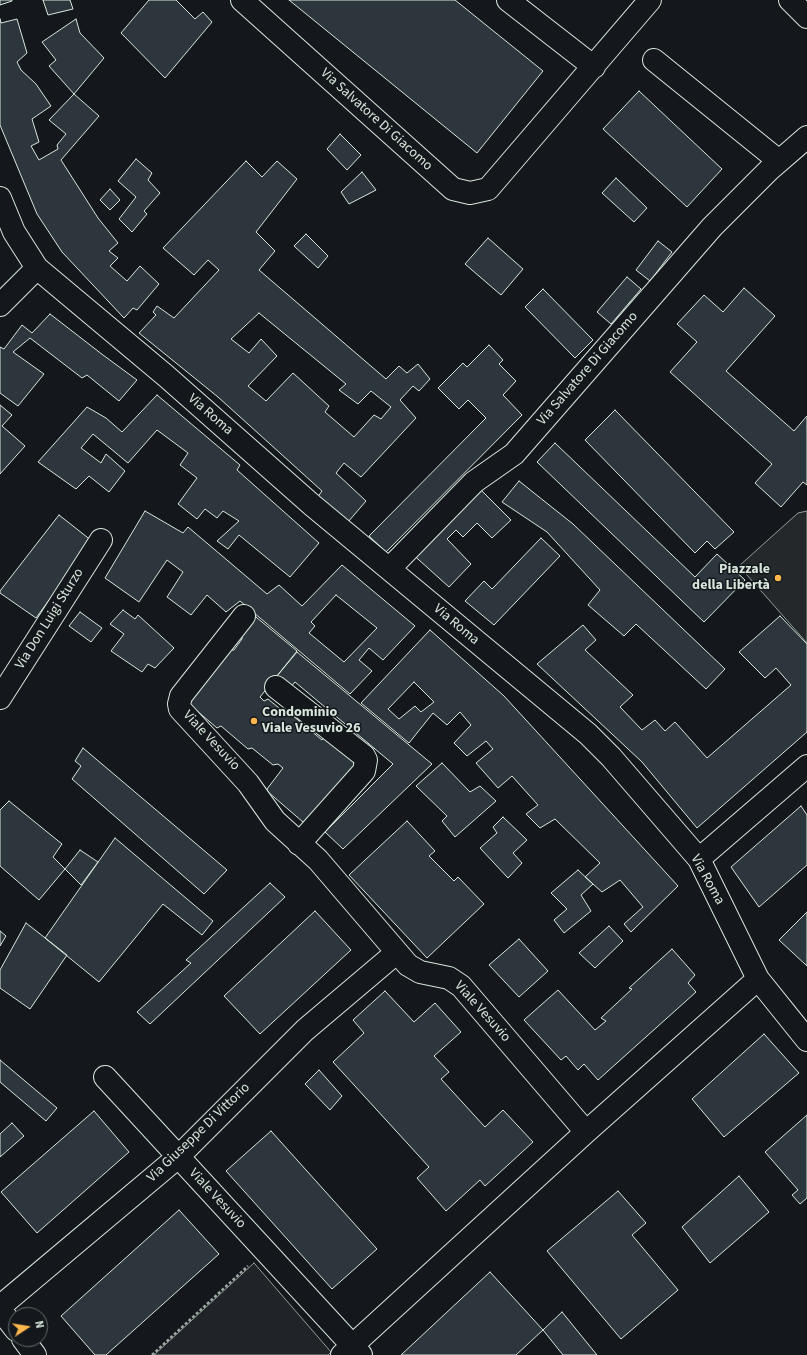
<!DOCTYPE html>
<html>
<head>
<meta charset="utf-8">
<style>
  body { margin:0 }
  #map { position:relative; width:807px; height:1355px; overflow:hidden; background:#14181c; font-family:"Source Sans 3",sans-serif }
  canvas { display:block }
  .north { position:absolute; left:8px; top:1307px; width:40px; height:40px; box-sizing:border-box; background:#14181c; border:1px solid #626a69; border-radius:50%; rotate:78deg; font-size:11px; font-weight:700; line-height:16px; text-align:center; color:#d8e6dc }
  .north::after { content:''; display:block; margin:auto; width:14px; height:18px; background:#ffb74d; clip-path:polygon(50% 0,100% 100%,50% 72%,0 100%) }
</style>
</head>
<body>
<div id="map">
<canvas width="807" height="1355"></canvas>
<div class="north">N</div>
</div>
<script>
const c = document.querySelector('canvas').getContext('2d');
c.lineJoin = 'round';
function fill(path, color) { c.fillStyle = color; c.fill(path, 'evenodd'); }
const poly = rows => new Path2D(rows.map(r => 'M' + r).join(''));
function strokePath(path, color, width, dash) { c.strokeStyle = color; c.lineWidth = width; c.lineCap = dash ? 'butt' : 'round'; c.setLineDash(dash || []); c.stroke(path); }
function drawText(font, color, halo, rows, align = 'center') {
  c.font = font + ' "Source Sans 3",sans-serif'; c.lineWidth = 3; c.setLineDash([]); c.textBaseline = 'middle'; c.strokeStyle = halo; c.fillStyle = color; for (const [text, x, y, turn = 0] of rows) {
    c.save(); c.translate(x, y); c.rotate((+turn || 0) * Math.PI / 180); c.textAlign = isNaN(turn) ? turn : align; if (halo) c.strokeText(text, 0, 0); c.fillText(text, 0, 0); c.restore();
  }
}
const green = poly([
  [254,1263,331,1352,328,1355,154,1355,254,1263]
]);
fill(green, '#202428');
strokePath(green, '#939e99', 1);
const parking = poly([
  [807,511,807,643,739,566,798,513,807,511]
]);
fill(parking, '#24282b');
strokePath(parking, '#939e99', 1);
const building = poly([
  [0,0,12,0,12,1,0,5,0,0],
  [43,0,70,0,73,9,48,15,43,0],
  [149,0,176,0,195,19,203,12,212,22,165,78,121,33,149,0],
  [289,0,455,0,543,71,477,153,289,0],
  [0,19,1,23,17,19,27,53,17,62,21,70,36,84,51,106,32,119,39,142,31,146,39,160,58,149,57,145,66,134,49,120,74,94,99,116,61,160,98,218,118,243,109,251,118,258,110,266,127,281,140,266,159,284,137,310,133,308,124,318,62,252,37,214,0,125,0,19],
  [76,19,80,33,104,58,74,94,49,66,56,60,42,42,76,19],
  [639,91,722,169,687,207,603,129,639,91],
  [340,134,361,155,347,170,327,149,340,134],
  [136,159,152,173,148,180,160,193,144,211,147,214,132,232,119,219,136,197,118,181,136,159],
  [246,161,262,177,277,161,297,179,256,232,275,251,259,270,386,379,399,366,407,373,418,364,430,379,419,391,413,386,400,400,416,418,361,477,344,463,336,473,366,501,348,522,317,498,322,491,218,397,139,333,156,315,153,312,157,306,174,318,219,270,208,260,194,275,163,248,246,161],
  [259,313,346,384,339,390,358,404,371,391,391,407,381,419,374,415,354,437,325,412,329,406,293,373,266,401,248,386,277,356,261,339,249,353,231,339,259,313],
  [362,172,376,190,349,204,341,192,362,172],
  [616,178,647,208,634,222,602,193,616,178],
  [110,189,120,200,110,210,100,200,110,189],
  [306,234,328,256,318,268,294,246,306,234],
  [488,238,523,269,501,295,465,264,488,238],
  [658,241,672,252,650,281,636,270,658,241],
  [627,277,641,289,611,324,597,312,627,277],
  [744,288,775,316,726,371,794,431,807,416,807,485,803,482,781,507,755,483,772,464,670,372,697,342,677,324,704,295,723,312,744,288],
  [543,289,593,340,575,358,525,307,543,289],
  [50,314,103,355,137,380,119,401,87,375,82,378,30,338,13,352,44,374,18,406,0,393,0,347,4,349,22,325,32,333,50,314],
  [489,345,503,360,499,364,516,381,503,395,522,415,386,552,369,536,486,418,468,400,459,409,438,388,463,363,467,367,489,345],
  [157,395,240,465,237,470,319,543,290,577,239,535,228,549,217,541,239,521,223,511,217,518,205,509,197,519,178,504,197,478,180,465,188,453,157,430,128,463,93,434,81,448,101,463,106,454,125,471,109,492,89,476,76,489,38,462,87,407,106,418,122,432,157,395],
  [0,405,12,415,2,426,25,446,0,474,0,405],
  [615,410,734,532,715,549,707,541,695,553,585,440,615,410],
  [555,443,695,577,717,554,745,580,704,622,537,462,555,443],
  [519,481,573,524,725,669,706,689,636,624,624,636,588,605,600,590,547,532,502,502,519,481],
  [476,485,511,520,492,538,477,523,463,537,456,530,447,539,471,564,449,587,409,551,476,485],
  [145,511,183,533,188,527,267,594,279,585,302,606,342,565,415,626,383,660,369,648,359,660,372,671,350,694,240,601,226,612,207,595,191,615,167,597,183,572,167,560,139,602,105,578,145,511],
  [336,595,377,628,344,662,309,633,315,626,311,622,336,595],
  [59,515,92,541,36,618,0,593,0,591,59,515],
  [541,538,560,556,494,625,465,601,484,581,492,589,541,538],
  [123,610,135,619,138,615,174,648,155,668,148,664,142,672,111,651,124,634,110,624,123,610],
  [80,612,102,628,91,642,69,626,80,612],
  [780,616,807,644,807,732,697,828,642,762,537,664,583,625,596,640,585,650,633,695,620,707,642,730,655,720,665,731,675,722,707,758,791,685,776,668,765,678,739,652,780,616],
  [256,617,297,651,260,697,264,701,268,699,289,716,292,715,322,740,324,737,354,761,354,766,308,822,303,822,268,792,267,789,283,768,278,764,273,765,252,748,248,749,221,726,217,728,189,704,188,699,230,650,234,650,242,639,242,636,254,618,256,617],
  [430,630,504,696,678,886,631,932,624,924,643,907,620,880,602,892,585,877,600,863,555,819,540,828,526,814,538,805,512,776,498,788,476,763,493,749,486,741,467,756,454,743,471,725,460,712,447,725,433,713,409,743,361,703,430,630],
  [414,682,434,702,421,712,415,706,399,719,388,709,414,682],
  [297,652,432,764,343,849,325,832,393,764,295,682,290,688,277,676,297,652],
  [83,748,227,870,204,894,72,779,81,766,75,761,83,748],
  [442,763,470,792,480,786,496,801,455,837,442,821,447,816,416,786,442,763],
  [9,801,62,844,53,857,65,869,39,900,0,866,0,810,9,801],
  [801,806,807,815,807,865,759,907,731,867,801,806],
  [503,817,527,840,513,853,522,863,508,878,480,848,497,833,493,827,503,817],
  [407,821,435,851,429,856,454,881,458,877,484,904,427,958,349,875,407,821],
  [115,838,213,921,202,935,163,904,99,982,45,938,115,838],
  [80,850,98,862,81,885,65,869,80,850],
  [578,870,593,884,581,895,591,911,564,933,554,920,567,909,551,893,578,870],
  [270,883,285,897,150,1024,137,1012,191,963,186,960,270,883],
  [315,911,351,950,260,1034,224,996,315,911],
  [807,912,807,966,779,940,807,912],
  [26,923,67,955,30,1009,0,988,0,970,26,923],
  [609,926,623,941,595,968,579,953,609,926],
  [0,931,6,936,0,946,0,931],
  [519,939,548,971,519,997,489,965,519,939],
  [672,949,695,975,688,983,696,992,598,1080,584,1064,578,1070,566,1056,561,1060,524,1020,558,990,595,1030,606,1021,601,1018,632,989,629,988,672,949],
  [385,991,414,1022,435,1003,461,1032,434,1056,449,1072,441,1079,485,1127,503,1110,533,1142,485,1186,480,1180,446,1211,417,1178,429,1167,333,1062,364,1033,353,1020,385,991],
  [764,1034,799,1073,724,1137,692,1099,764,1034],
  [0,1060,57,1108,46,1121,0,1082,0,1060],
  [319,1070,342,1096,330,1110,305,1084,319,1070],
  [94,1111,129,1152,37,1233,1,1192,94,1111],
  [807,1115,807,1198,800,1204,792,1195,798,1190,765,1152,807,1115],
  [12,1123,24,1136,0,1157,0,1134,12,1123],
  [271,1131,377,1249,332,1289,226,1171,271,1131],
  [739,1176,769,1212,710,1263,682,1227,739,1176],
  [618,1191,646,1223,632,1235,678,1290,621,1339,547,1251,618,1191],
  [179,1210,219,1254,106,1355,95,1355,61,1316,179,1210],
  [490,1272,543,1330,516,1355,401,1355,490,1272],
  [562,1312,597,1355,563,1355,543,1330,562,1312]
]);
fill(building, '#2c363c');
strokePath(building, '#d8e6dc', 1);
const minor = poly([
  [242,0,453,189,470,193,488,189,650,0],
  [508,0,594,67],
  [790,0,807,17],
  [654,60,779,161],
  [0,198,14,232,37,268,166,376,312,505,588,734,611,757,699,859,758,979,807,1040],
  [0,305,37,268],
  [389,569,474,482,514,454,712,227,769,170,807,137],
  [244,616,181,696,179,704,180,709,248,783,275,821,318,860,408,965,420,972,449,978,461,986,586,1132],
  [276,687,364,756,366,760,364,771,299,844],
  [0,698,101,540],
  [699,859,807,766],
  [105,1077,361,1355],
  [16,1330,2,1312,3,1304,178,1157,305,1030,396,953],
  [23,1339,35,1355],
  [342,1355,586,1132,758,979]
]);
strokePath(minor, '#d8e6dc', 24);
strokePath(poly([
  [152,1355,248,1266]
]), '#9da8a2', 2.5, [3, 2]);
strokePath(minor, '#14181c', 22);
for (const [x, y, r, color] of [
  [778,578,4,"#ffb74d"],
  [254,721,4,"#ffb74d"]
]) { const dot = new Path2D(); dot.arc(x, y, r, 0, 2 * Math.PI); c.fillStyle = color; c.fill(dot); strokePath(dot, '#14181c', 1.5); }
drawText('14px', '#d8e6dc', '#14181c', [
  ["Via Salvatore Di Giacomo",376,120,42],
  ["Via Salvatore Di Giacomo",588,369,-49],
  ["Via Roma",210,415,41],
  ["Via Don Luigi Sturzo",50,619,-58],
  ["Via Roma",456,625,40],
  ["Viale Vesuvio",211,741,47],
  ["Via Roma",707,880,61],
  ["Viale Vesuvio",482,1012,48],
  ["Via Giuseppe Di Vittorio",199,1133,-44],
  ["Viale Vesuvio",217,1199,47]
]);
drawText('bold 14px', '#d8e6dc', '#14181c', [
  ["Piazzale",770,570],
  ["della Libertà",770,586],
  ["Condominio",262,713,"left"],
  ["Viale Vesuvio 26",262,729,"left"]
], 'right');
</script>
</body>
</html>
